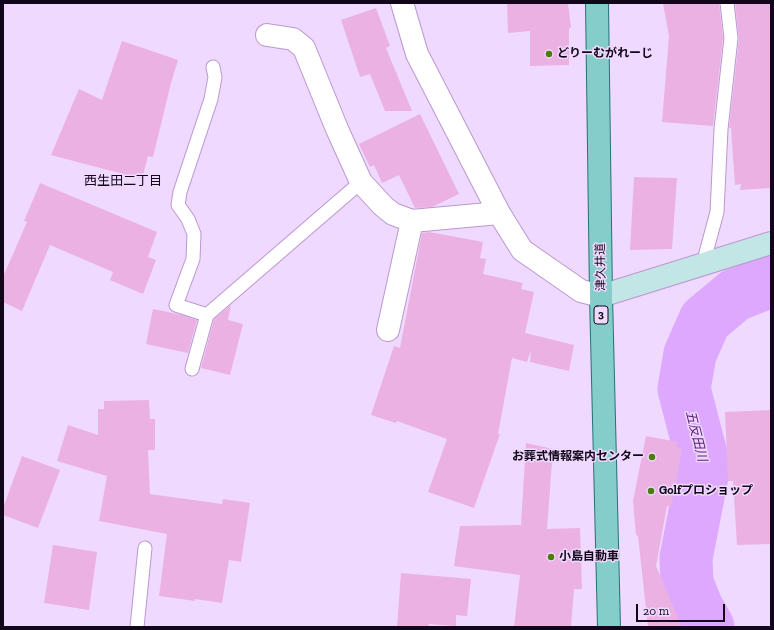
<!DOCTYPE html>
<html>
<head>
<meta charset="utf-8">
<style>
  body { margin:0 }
  #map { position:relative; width:774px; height:630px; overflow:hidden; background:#efd9fe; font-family:"Zilla Slab",serif }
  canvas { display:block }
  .frame { position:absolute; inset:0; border:4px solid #12061a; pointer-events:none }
  .scale { position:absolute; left:636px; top:604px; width:89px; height:18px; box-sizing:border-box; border:2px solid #12061a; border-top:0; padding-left:5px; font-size:12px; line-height:14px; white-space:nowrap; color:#12061a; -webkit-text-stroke:3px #efd9fe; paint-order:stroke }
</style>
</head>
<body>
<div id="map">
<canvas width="774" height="630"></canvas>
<div class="frame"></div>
<div class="scale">20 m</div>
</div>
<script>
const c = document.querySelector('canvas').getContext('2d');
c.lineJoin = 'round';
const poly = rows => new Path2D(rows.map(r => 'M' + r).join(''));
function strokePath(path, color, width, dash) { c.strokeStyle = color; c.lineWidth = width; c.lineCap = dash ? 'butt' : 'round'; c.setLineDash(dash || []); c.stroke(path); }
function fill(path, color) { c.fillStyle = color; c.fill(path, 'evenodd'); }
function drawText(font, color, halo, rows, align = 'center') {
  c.font = font + ' "Zilla Slab","Noto Sans JP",serif'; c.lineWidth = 3; c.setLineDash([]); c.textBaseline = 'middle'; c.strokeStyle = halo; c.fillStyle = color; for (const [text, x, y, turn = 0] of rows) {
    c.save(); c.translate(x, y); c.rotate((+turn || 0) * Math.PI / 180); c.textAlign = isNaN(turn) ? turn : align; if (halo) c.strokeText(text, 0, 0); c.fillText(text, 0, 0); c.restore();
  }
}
strokePath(poly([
  [708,627,697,608,687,583,686,558,704,466,684,389,690,354,705,320,735,295,771,281]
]), '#dda8fe', 53);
fill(poly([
  [507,3,568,3,571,28,569,28,569,65,530,66,530,31,508,33],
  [663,3,719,3,723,38,713,126,662,122,669,36],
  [735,3,771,3,771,188,740,190,741,184,735,185,731,128,729,128,739,39],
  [376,8,390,46,386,48,412,111,385,111,370,74,360,77,341,20],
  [122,41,178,60,171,83,153,157,148,156,142,179,51,155,79,89,102,100],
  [420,114,459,194,432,207,415,208,399,175,382,183,374,165,370,167,359,144],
  [634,177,677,178,672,249,630,250],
  [40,183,157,232,148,257,156,260,143,294,110,280,113,272,50,245,22,311,3,302,3,277,27,222,24,221],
  [429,232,483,242,480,258,486,259,483,274,523,283,521,289,534,292,525,333,574,345,569,371,530,362,531,350,527,362,512,358,498,434,500,434,474,508,428,492,447,439,397,421,396,423,371,415,394,346,400,348,422,233],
  [231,305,228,320,243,324,230,375,201,368,214,319],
  [153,309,182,315,197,320,188,353,146,344],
  [149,400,150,419,155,419,155,450,148,450,150,494,222,504,223,499,250,503,241,562,229,560,222,603,195,599,195,601,159,596,167,534,99,521,107,476,57,461,68,425,98,435,98,409,104,409,104,401],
  [771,410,771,544,737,545,733,481,728,481,725,412],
  [646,436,678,442,677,448,682,449,671,507,667,506,656,566,682,627,648,627,638,536,636,535,633,501],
  [526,443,553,449,547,529,580,528,582,589,574,589,571,627,514,627,520,575,454,566,460,526,521,525],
  [22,456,60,470,38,528,3,515,3,508],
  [53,545,97,552,89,610,44,603],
  [401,573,471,579,467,616,456,615,456,626,429,624,428,627,397,627]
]), '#ebb1e3');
const lane = poly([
  [703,264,717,212,721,129,731,38,727,3],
  [207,315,176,305,193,259,194,234,188,219,178,205,180,192,211,99,215,77,213,67],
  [192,369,207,315,361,182],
  [137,627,145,548]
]);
const street = poly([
  [402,3,417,54,499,213,522,250,581,291,601,296],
  [267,35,293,39,304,48,337,129,361,182,383,206,393,214,412,221,499,213],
  [388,330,412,221]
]);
const secondary = poly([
  [601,296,771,243]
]);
const primary = poly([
  [597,3,601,296,609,627]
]);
strokePath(lane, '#bb97d2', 15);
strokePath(street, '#bb97d2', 24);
strokePath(secondary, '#bb97d2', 24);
strokePath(primary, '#277276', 24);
strokePath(lane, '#fff', 13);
strokePath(street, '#fff', 22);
strokePath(secondary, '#c2e6e5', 22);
strokePath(primary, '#84cdca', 22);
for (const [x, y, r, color] of [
  [549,54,4,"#4d7d09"],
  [652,457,4,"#4d7d09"],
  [651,491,4,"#4d7d09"],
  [551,557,4,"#4d7d09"]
]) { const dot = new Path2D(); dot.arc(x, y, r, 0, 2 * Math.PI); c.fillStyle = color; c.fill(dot); strokePath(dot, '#efd9fe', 1.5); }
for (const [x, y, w] of [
  [601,315,14]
]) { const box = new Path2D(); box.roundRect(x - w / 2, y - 9, w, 18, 3); c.fillStyle = '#efd9fe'; c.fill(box); strokePath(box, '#12061a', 1); }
drawText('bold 11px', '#12061a', null, [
  ["3",601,315]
]);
drawText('bold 12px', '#12061a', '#efd9fe', [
  ["どりーむがれーじ",557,54],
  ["お葬式情報案内センター",644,457,"right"],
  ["Golfプロショップ",659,491],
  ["小島自動車",559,557]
], 'left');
drawText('12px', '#12061a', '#efd9fe', [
  ["津久井道",601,267,-91]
]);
drawText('13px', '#12061a', '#efd9fe', [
  ["西生田二丁目",123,181]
]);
drawText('italic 13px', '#5a1b79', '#efd9fe', [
  ["五反田川",696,436,76]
]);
</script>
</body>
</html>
